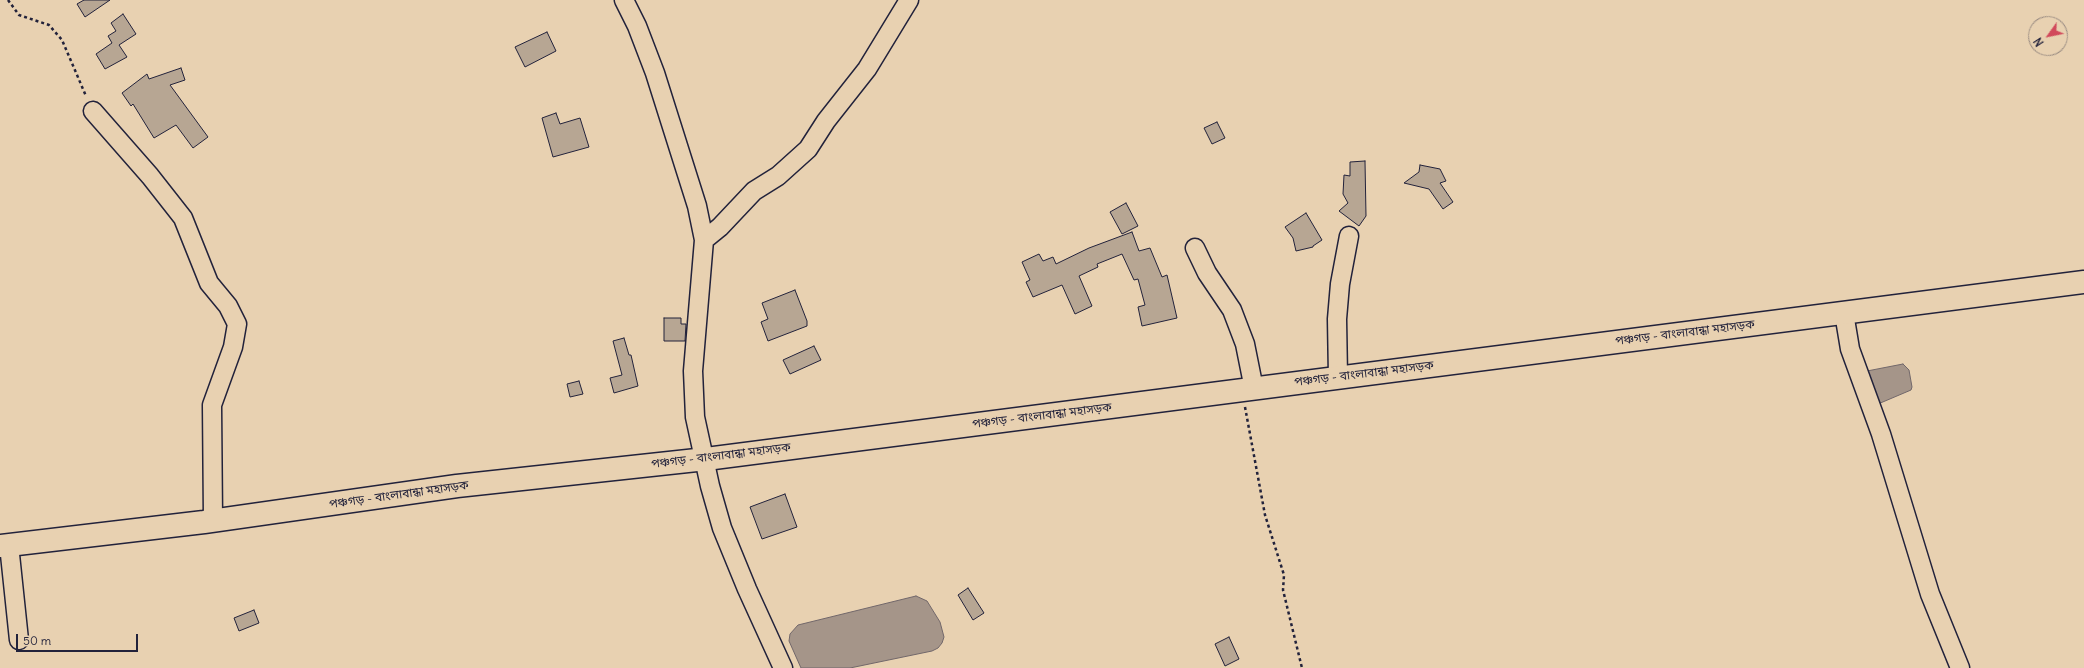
<!DOCTYPE html>
<html>
<head>
<meta charset="utf-8">
<style>
  body { margin:0 }
  #map { position:relative; width:2084px; height:668px; overflow:hidden; background:#e8d1b1; font-family:Delius,sans-serif }
  canvas { display:block }
  .north { position:absolute; left:2028px; top:16px; width:40px; height:40px; box-sizing:border-box; background:#e8d1b1; border:1px solid #998b82; border-radius:50%; rotate:237deg; font-size:11px; font-weight:700; line-height:16px; text-align:center; color:#22223b }
  .north::after { content:''; display:block; margin:auto; width:14px; height:18px; background:#d1495b; clip-path:polygon(50% 0,100% 100%,50% 72%,0 100%) }
  .scale { position:absolute; left:16px; top:634px; width:122px; height:18px; box-sizing:border-box; border:2px solid #22223b; border-top:0; padding-left:5px; font-size:12px; line-height:14px; white-space:nowrap; color:#22223b; -webkit-text-stroke:3px #e8d1b1; paint-order:stroke }
</style>
</head>
<body>
<div id="map">
<canvas width="2084" height="668"></canvas>
<div class="north">N</div>
<div class="scale">50 m</div>
</div>
<script>
const c = document.querySelector('canvas').getContext('2d');
c.lineJoin = 'round';
function fill(path, color) { c.fillStyle = color; c.fill(path, 'evenodd'); }
const poly = rows => new Path2D(rows.map(r => 'M' + r).join(''));
function strokePath(path, color, width, dash) { c.strokeStyle = color; c.lineWidth = width; c.lineCap = dash ? 'butt' : 'round'; c.setLineDash(dash || []); c.stroke(path); }
function drawText(font, color, halo, rows, align = 'center') {
  c.font = font + ' Delius,"Noto Sans Bengali",sans-serif'; c.lineWidth = 3; c.setLineDash([]); c.textBaseline = 'middle'; c.strokeStyle = halo; c.fillStyle = color; for (const [text, x, y, turn = 0] of rows) {
    c.save(); c.translate(x, y); c.rotate((+turn || 0) * Math.PI / 180); c.textAlign = isNaN(turn) ? turn : align; if (halo) c.strokeText(text, 0, 0); c.fillText(text, 0, 0); c.restore();
  }
}
const water = poly([
  [1903,364,1909,370,1912,387,1911,390,1878,404,1867,371,1903,364],
  [916,596,927,601,940,622,944,637,942,643,938,648,932,651,850,668,801,668,789,641,790,634,798,625,916,596]
]);
fill(water, '#a59589');
strokePath(water, '#71676a', 1);
const building = poly([
  [84,0,110,0,85,17,77,4,84,0],
  [123,14,136,34,119,45,127,57,105,69,96,54,112,43,108,36,116,31,111,23,123,14],
  [547,32,556,51,525,67,515,47,547,32],
  [181,68,185,80,170,85,208,137,193,148,176,125,154,138,133,104,131,106,122,93,147,74,149,79,181,68],
  [556,113,560,124,580,118,589,147,553,157,542,118,556,113],
  [1217,122,1225,138,1212,144,1204,128,1217,122],
  [1365,161,1366,216,1359,226,1339,211,1348,203,1343,194,1344,175,1350,176,1350,162,1365,161],
  [1420,165,1440,169,1446,181,1440,183,1453,202,1443,209,1429,189,1404,183,1419,172,1420,165],
  [1126,203,1138,226,1122,234,1110,212,1126,203],
  [1306,213,1322,240,1313,246,1313,247,1296,251,1293,238,1285,227,1306,213],
  [1132,232,1139,251,1150,248,1162,277,1167,275,1177,318,1142,326,1138,307,1145,305,1138,279,1134,280,1122,254,1097,264,1098,267,1079,276,1092,306,1075,314,1062,285,1033,297,1026,282,1030,280,1022,262,1039,254,1043,261,1053,257,1056,264,1089,248,1132,232],
  [795,290,807,321,807,326,768,341,761,322,768,319,762,303,795,290],
  [664,318,681,318,681,324,686,324,685,341,664,341,664,318],
  [624,338,629,355,631,355,638,386,614,393,610,378,622,375,613,341,624,338],
  [814,346,821,360,790,374,783,360,814,346],
  [579,381,583,394,570,397,567,384,579,381],
  [785,494,797,527,762,539,750,507,785,494],
  [968,588,984,613,973,620,958,595,968,588],
  [254,610,259,623,239,631,234,618,254,610],
  [1229,637,1239,659,1225,666,1215,644,1229,637]
]);
fill(building, '#b7a693');
strokePath(building, '#22223b', 1);
const minor = poly([
  [624,0,637,26,655,73,697,206,704,240,693,371,695,417,710,486,722,528,747,589,783,668],
  [93,111,150,176,183,218,209,283,228,306,237,324,233,347,212,405,213,520],
  [704,240,720,227,754,191,778,176,808,149,826,121,867,69,909,0],
  [1195,248,1207,273,1232,310,1245,344,1254,389],
  [1844,313,1850,349,1881,434,1930,594,1960,668],
  [1338,377,1337,319,1340,284,1349,236],
  [9,545,19,640]
]);
const trunk = poly([
  [0,546,204,522,457,486,706,459,2084,282]
]);
strokePath(minor, '#22223b', 21);
strokePath(trunk, '#22223b', 25);
strokePath(poly([
  [8,0,19,15,49,25,62,40,86,96],
  [1245,407,1265,515,1284,575,1283,590,1302,668]
]), '#22223b', 2.5, [3, 3]);
strokePath(minor, '#e8d1b1', 18);
strokePath(trunk, '#e8d1b1', 22);
drawText('12px', '#22223b', '#e8d1b1', [
  ["পঞ্চগড় - বাংলাবান্ধা মহাসড়ক",1685,333,-7],
  ["পঞ্চগড় - বাংলাবান্ধা মহাসড়ক",1364,374,-7],
  ["পঞ্চগড় - বাংলাবান্ধা মহাসড়ক",1042,416,-7],
  ["পঞ্চগড় - বাংলাবান্ধা মহাসড়ক",721,456,-7],
  ["পঞ্চগড় - বাংলাবান্ধা মহাসড়ক",399,495,-8]
]);
</script>
</body>
</html>
